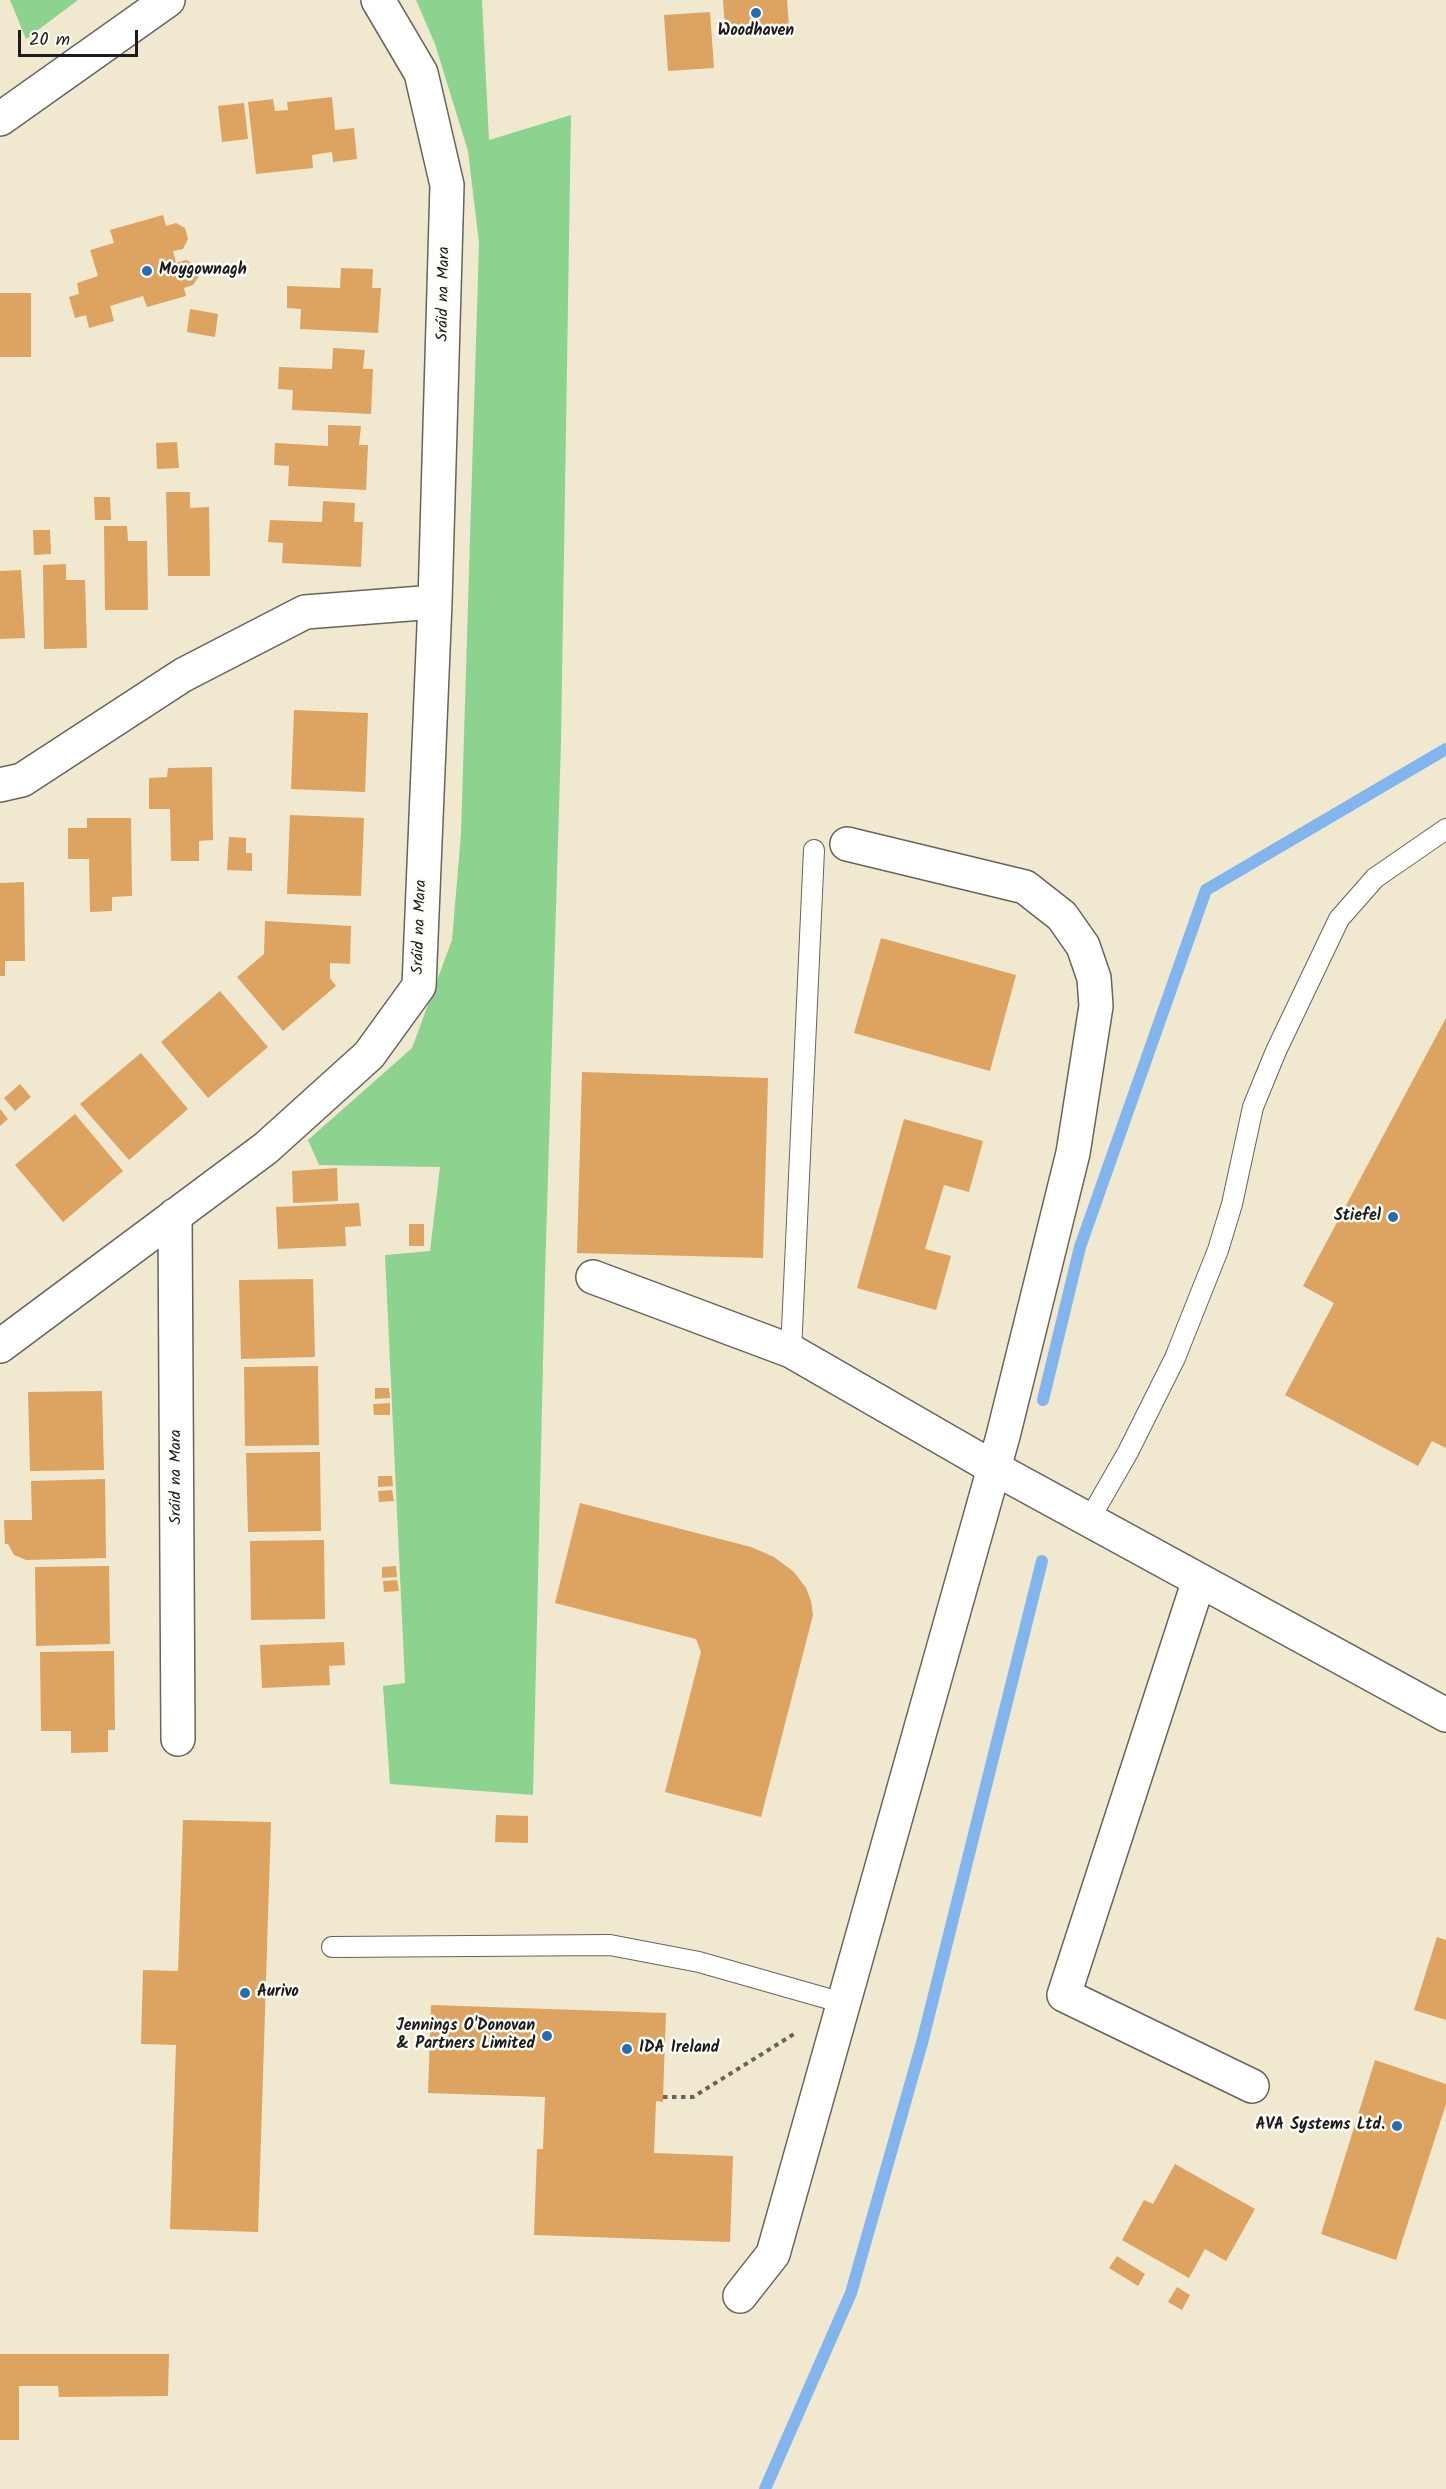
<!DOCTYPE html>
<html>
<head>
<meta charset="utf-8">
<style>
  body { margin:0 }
  #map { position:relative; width:1446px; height:2489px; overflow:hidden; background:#f0e9d0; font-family:Kalam,sans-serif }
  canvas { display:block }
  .scale { position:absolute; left:18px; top:30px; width:120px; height:27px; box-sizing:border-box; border:3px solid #1c1c1c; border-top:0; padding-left:8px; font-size:18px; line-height:21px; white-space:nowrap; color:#1c1c1c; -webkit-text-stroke:4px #fdfcf7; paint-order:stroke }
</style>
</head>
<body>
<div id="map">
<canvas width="1446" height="2489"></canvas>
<div class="scale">20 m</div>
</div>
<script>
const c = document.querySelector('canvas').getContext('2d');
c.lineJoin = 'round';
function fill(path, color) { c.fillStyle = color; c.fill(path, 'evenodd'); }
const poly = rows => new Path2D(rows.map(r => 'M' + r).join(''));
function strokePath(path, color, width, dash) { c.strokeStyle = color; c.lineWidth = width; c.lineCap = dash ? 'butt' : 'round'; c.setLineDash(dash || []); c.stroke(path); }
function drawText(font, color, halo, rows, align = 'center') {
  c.font = font + ' Kalam,sans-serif'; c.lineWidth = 5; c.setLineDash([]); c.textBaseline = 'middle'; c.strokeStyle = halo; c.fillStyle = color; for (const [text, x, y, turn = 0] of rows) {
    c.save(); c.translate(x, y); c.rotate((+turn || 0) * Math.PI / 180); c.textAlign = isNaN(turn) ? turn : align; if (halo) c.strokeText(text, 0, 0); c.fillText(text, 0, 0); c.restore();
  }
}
fill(poly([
  [10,0,78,0,26,39],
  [416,0,482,0,489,140,571,115,561,741,545,1276,533,1795,390,1784,383,1686,405,1683,385,1255,430,1251,440,1167,319,1165,308,1140,412,1048,452,940,461,834,479,243,468,151,435,44]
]), '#8bd38f');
strokePath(poly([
  [1043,1400,1080,1247,1206,890,1446,749],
  [765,2489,851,2293,922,2043,1042,1561]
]), '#82b4ee', 12);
fill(poly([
  [723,0,787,0,789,26,725,30],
  [710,12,714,68,668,71,664,15],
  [332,97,335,130,354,128,357,159,333,162,332,152,312,155,313,168,256,174,248,102,273,99,275,111,288,110,287,102],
  [244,103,248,139,222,142,218,106],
  [163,215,166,226,176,223,185,228,188,239,183,249,173,251,176,263,186,260,196,265,199,276,193,285,184,288,186,296,147,307,143,296,110,306,114,321,89,328,86,315,75,318,69,297,79,294,77,283,98,276,90,250,114,243,110,230],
  [341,268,373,269,372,288,381,288,378,333,300,329,301,309,287,308,287,286,340,288],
  [0,293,31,293,31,357,0,357],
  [190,309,218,314,215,337,187,332],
  [333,348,365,350,363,369,373,369,371,414,292,410,293,390,278,389,279,367,332,369],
  [328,425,361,426,359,445,368,445,366,490,288,486,289,466,274,465,275,443,328,446],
  [177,442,179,468,157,469,156,443],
  [166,492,190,492,190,508,209,507,210,576,168,576],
  [94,497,110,497,111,520,95,520],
  [323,501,355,503,354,522,363,522,361,567,282,563,283,543,268,542,270,520,322,522],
  [104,526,127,526,128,541,147,541,148,610,105,610],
  [33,530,50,530,51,554,34,555],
  [66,564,66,580,85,580,87,648,44,649,43,565],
  [21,570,25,638,0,639,0,571],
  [294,710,368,713,365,792,291,789],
  [212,767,213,840,199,841,199,861,171,861,170,809,149,809,149,778,167,777,168,768],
  [290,815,364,818,361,896,287,894],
  [87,818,131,818,132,896,112,897,112,911,90,912,89,859,68,859,68,828,87,828],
  [229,837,246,838,246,853,252,853,252,871,227,870],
  [24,882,25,961,5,961,5,976,0,976,0,883],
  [265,921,351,926,350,964,330,963,330,978,336,986,283,1031,237,977,264,954],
  [881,938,1016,975,990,1071,854,1033],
  [220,991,268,1047,208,1098,161,1042],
  [1446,1018,1446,1448,1432,1441,1418,1466,1285,1395,1334,1303,1303,1286],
  [141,1053,188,1109,129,1160,80,1104],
  [582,1072,768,1078,763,1258,577,1253],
  [20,1084,31,1097,15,1111,4,1098],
  [0,1109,8,1119,0,1126],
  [75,1114,123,1171,63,1222,15,1165],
  [904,1119,983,1141,969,1192,944,1185,925,1249,951,1256,936,1310,857,1288],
  [337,1168,338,1201,293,1203,292,1171],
  [359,1203,361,1226,345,1227,346,1246,278,1249,276,1207],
  [409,1224,424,1224,424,1246,409,1246],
  [313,1279,315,1357,241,1359,239,1280],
  [318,1366,319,1445,245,1446,244,1367],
  [375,1388,389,1388,390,1398,375,1399],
  [102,1391,104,1470,30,1471,28,1392],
  [390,1403,390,1415,374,1415,373,1404],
  [320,1452,321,1531,248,1532,246,1453],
  [378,1476,392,1476,393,1486,378,1487],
  [105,1479,106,1558,26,1560,14,1555,8,1544,5,1544,4,1520,32,1520,31,1481],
  [392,1490,394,1501,379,1502,378,1491],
  [580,1503,751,1547,774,1557,794,1572,806,1588,811,1601,813,1615,761,1817,665,1792,701,1652,696,1639,555,1603],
  [324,1540,325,1619,251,1620,250,1541],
  [109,1566,110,1644,36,1646,35,1567],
  [396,1566,397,1577,382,1578,382,1567],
  [397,1580,399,1591,384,1592,383,1581],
  [344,1642,345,1665,329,1666,330,1685,262,1688,260,1645],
  [114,1651,115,1730,108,1730,108,1752,71,1753,71,1731,41,1731,40,1652],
  [496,1815,528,1816,528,1843,495,1842],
  [183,1820,271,1822,258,2232,170,2229,176,2045,141,2044,143,1970,178,1971],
  [1437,1937,1446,1940,1446,2020,1414,2010],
  [431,2005,666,2013,663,2097,663,2102,656,2101,654,2153,733,2156,730,2242,534,2235,537,2149,543,2149,545,2097,428,2093],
  [1375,2060,1446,2084,1446,2104,1396,2260,1321,2234],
  [1175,2164,1255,2209,1226,2261,1205,2249,1189,2278,1122,2240,1144,2200,1153,2204],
  [1117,2256,1145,2274,1138,2286,1109,2268],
  [1177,2287,1190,2295,1182,2310,1168,2302],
  [0,2354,169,2354,168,2396,59,2397,58,2386,19,2386,19,2440,0,2440]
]), '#dda360');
const service = poly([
  [791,1351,814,850],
  [1089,1520,1128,1452,1175,1358,1218,1250,1232,1204,1253,1107,1276,1051,1339,919,1375,878,1446,829],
  [332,1947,610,1945,699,1962,843,2003]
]);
const minor = poly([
  [0,785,22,780,183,675,305,612,435,602],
  [175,1215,178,1739],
  [593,1277,791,1351,994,1468,1446,1715],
  [0,1346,266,1148,369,1055,419,986,435,602,447,185,421,73,378,0],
  [1199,1580,1064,1995,1252,2086],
  [740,2296,773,2254,1003,1436,1073,1153,1096,1006,1094,978,1083,946,1062,916,1025,887,847,844]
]);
const tertiary = poly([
  [0,119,168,0]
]);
strokePath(service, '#66645b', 22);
strokePath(minor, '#66645b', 36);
strokePath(tertiary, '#66645b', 36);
strokePath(poly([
  [663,2097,693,2097,794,2034]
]), '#66645b', 4, [4.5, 4.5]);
strokePath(service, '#fff', 20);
strokePath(minor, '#fff', 33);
strokePath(tertiary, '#fff', 33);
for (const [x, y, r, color] of [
  [756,13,6,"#1f6fb2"],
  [147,271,6,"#1f6fb2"],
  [1393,1217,6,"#1f6fb2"],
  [245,1993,6,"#1f6fb2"],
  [547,2036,6,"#1f6fb2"],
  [627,2049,6,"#1f6fb2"],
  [1397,2126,6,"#1f6fb2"]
]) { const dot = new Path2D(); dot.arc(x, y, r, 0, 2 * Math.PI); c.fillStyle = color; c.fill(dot); strokePath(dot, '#fdfcf7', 2); }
drawText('bold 16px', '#1c1c1c', '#fdfcf7', [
  ["Woodhaven",756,32,"center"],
  ["Moygownagh",159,271],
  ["Stiefel",1381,1217,"right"],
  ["Aurivo",257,1993],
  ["Jennings O'Donovan",535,2027,"right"],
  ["& Partners Limited",535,2045,"right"],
  ["IDA Ireland",639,2049],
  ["AVA Systems Ltd.",1385,2126,"right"]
], 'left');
drawText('16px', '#1c1c1c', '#fdfcf7', [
  ["Sráid na Mara",445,294,-89],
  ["Sráid na Mara",421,927,-88],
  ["Sráid na Mara",177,1477,-90]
]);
</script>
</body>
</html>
